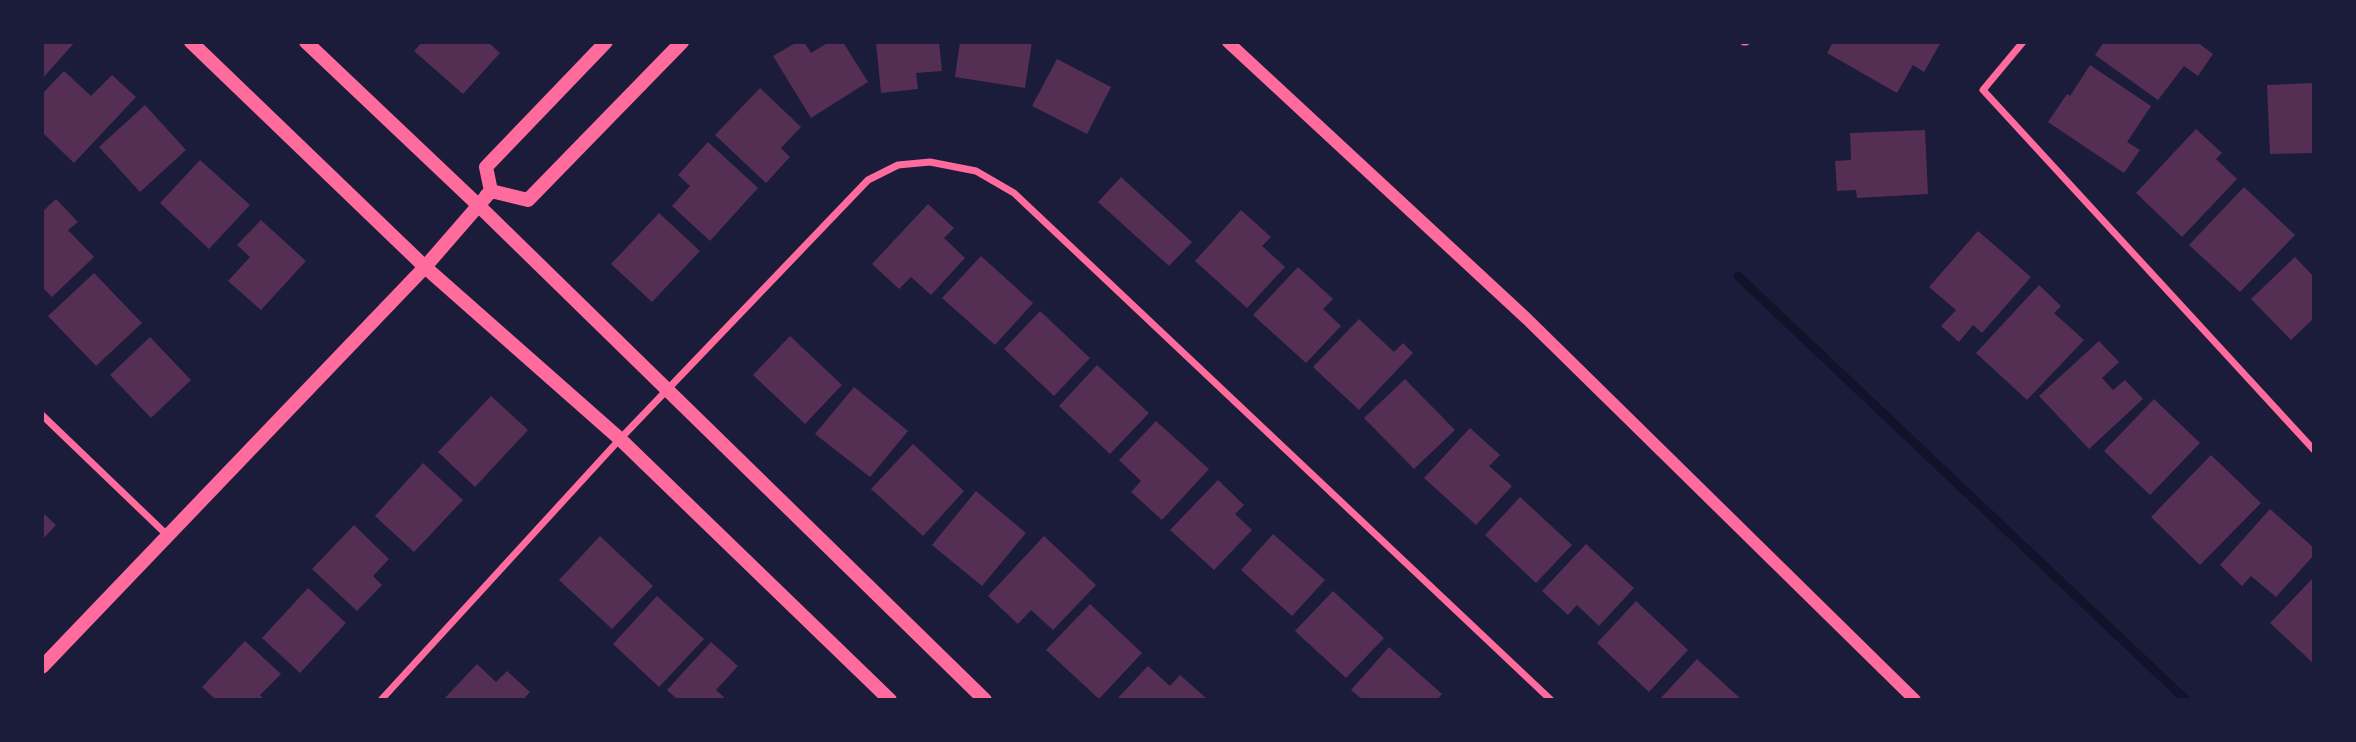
<!DOCTYPE html>
<html>
<head>
<meta charset="utf-8">
<style>
  body { margin:0 }
  #map { position:relative; width:2356px; height:742px; overflow:hidden; background:#1b1b3a; font-family:Jost,sans-serif }
  canvas { display:block }
  .frame { position:absolute; inset:0; border:44px solid #1b1b3a; pointer-events:none }
</style>
</head>
<body>
<div id="map">
<canvas width="2356" height="742"></canvas>
<div class="frame"></div>
</div>
<script>
const c = document.querySelector('canvas').getContext('2d');
c.lineJoin = 'round';
const poly = rows => new Path2D(rows.map(r => 'M' + r).join(''));
function strokePath(path, color, width, dash) { c.strokeStyle = color; c.lineWidth = width; c.lineCap = dash ? 'butt' : 'round'; c.setLineDash(dash || []); c.stroke(path); }
function fill(path, color) { c.fillStyle = color; c.fill(path, 'evenodd'); }
strokePath(poly([
  [1738,276,2186,700]
]), '#12122b', 9);
fill(poly([
  [42,42,75,42,42,79],
  [422,42,488,42,500,53,463,94,414,51],
  [797,42,804,42,811,53,829,42,843,42,868,82,811,118,773,56],
  [876,42,939,42,942,71,916,73,918,89,881,93],
  [960,42,1032,42,1025,88,955,77],
  [1833,42,1941,42,1924,72,1913,65,1897,93,1827,53],
  [2104,42,2197,42,2213,54,2198,76,2184,66,2158,100,2095,55],
  [1057,59,1111,87,1087,134,1032,106],
  [2090,65,2151,106,2127,142,2140,150,2124,173,2048,122,2067,94,2070,96],
  [64,71,91,96,112,75,136,97,74,163,42,132,42,94],
  [2314,83,2314,153,2270,154,2267,85],
  [760,88,801,127,781,148,790,157,766,183,715,135],
  [145,105,186,150,140,192,99,147],
  [2196,129,2222,153,2216,159,2237,179,2182,237,2136,193],
  [1925,130,1928,194,1857,198,1856,190,1837,191,1835,161,1851,160,1850,133],
  [708,142,758,188,710,241,672,206,690,186,678,175],
  [200,160,250,205,209,249,160,203],
  [1121,177,1192,242,1169,266,1098,202],
  [2244,187,2295,235,2240,292,2189,245],
  [56,199,78,222,68,230,94,257,52,297,42,287,42,212],
  [928,204,954,228,944,238,965,258,931,295,911,277,899,289,872,264],
  [1241,210,1271,237,1262,246,1285,267,1247,308,1195,261],
  [659,213,700,251,652,302,611,264],
  [261,220,306,261,261,310,228,281,250,257,237,245],
  [1978,231,2031,277,1982,333,1973,325,1959,342,1941,326,1956,310,1929,287],
  [981,256,1033,303,995,345,942,298],
  [2295,257,2314,277,2314,318,2291,340,2251,299],
  [1298,267,1333,299,1323,309,1341,326,1306,363,1253,315],
  [94,273,142,323,96,366,48,316],
  [2039,285,2061,306,2054,313,2084,340,2027,400,1976,353],
  [1040,311,1090,358,1054,396,1004,349],
  [1359,319,1394,352,1403,343,1413,353,1359,410,1313,367],
  [790,336,842,385,805,424,753,375],
  [150,337,191,380,151,418,110,375],
  [2099,341,2119,362,2102,378,2113,390,2125,380,2143,399,2089,449,2039,396],
  [1097,365,1149,413,1110,454,1059,406],
  [1405,379,1455,430,1414,469,1364,418],
  [854,387,908,431,870,477,815,434],
  [491,396,528,430,475,487,438,452],
  [2154,399,2200,443,2150,495,2104,451],
  [1156,421,1209,469,1162,520,1131,492,1141,481,1119,460],
  [1470,428,1500,455,1489,466,1512,486,1476,525,1424,478],
  [913,444,964,491,923,536,871,489],
  [2211,455,2261,503,2200,565,2151,517],
  [423,463,463,500,414,552,375,516],
  [1218,480,1244,505,1235,514,1252,530,1214,570,1170,530],
  [976,491,1026,533,982,586,932,545],
  [1520,497,1572,545,1536,583,1485,535],
  [2270,509,2314,548,2314,555,2276,597,2251,576,2242,586,2220,565],
  [42,512,56,525,42,540],
  [354,525,389,559,373,576,382,585,357,611,312,569],
  [1273,534,1325,580,1292,616,1241,570],
  [600,536,653,586,612,629,559,580],
  [1044,536,1096,585,1053,630,1031,610,1018,624,988,596],
  [1586,544,1634,588,1599,626,1577,605,1568,615,1542,591],
  [2314,577,2314,664,2270,623],
  [308,588,346,623,300,673,262,638],
  [1333,591,1384,638,1346,678,1295,631],
  [657,596,704,639,659,687,613,644],
  [1636,601,1688,650,1649,692,1597,643],
  [1090,604,1142,653,1099,699,1046,650],
  [245,641,281,674,260,695,265,700,216,700,202,687],
  [711,642,738,666,716,690,727,700,678,700,667,690],
  [1389,647,1442,694,1437,700,1363,700,1351,690],
  [1697,659,1742,700,1659,700],
  [477,664,496,682,507,671,530,692,523,700,443,700],
  [1148,666,1170,686,1180,675,1206,698,1116,700]
]), '#542f53');
strokePath(poly([
  [1744,42,1746,42],
  [2023,42,1983,90,2314,450],
  [42,415,167,535],
  [381,700,620,439,868,180,898,165,930,162,976,171,1014,193,1551,700]
]), '#ff6b9d', 7);
strokePath(poly([
  [1228,42,1527,319,1915,700]
]), '#ff6b9d', 12);
strokePath(poly([
  [191,42,425,267,620,439,890,700],
  [306,42,478,205,985,700],
  [486,196,491,191,486,167,606,42],
  [42,667,425,267,491,191,528,200,682,42]
]), '#ff6b9d', 14);
</script>
</body>
</html>
